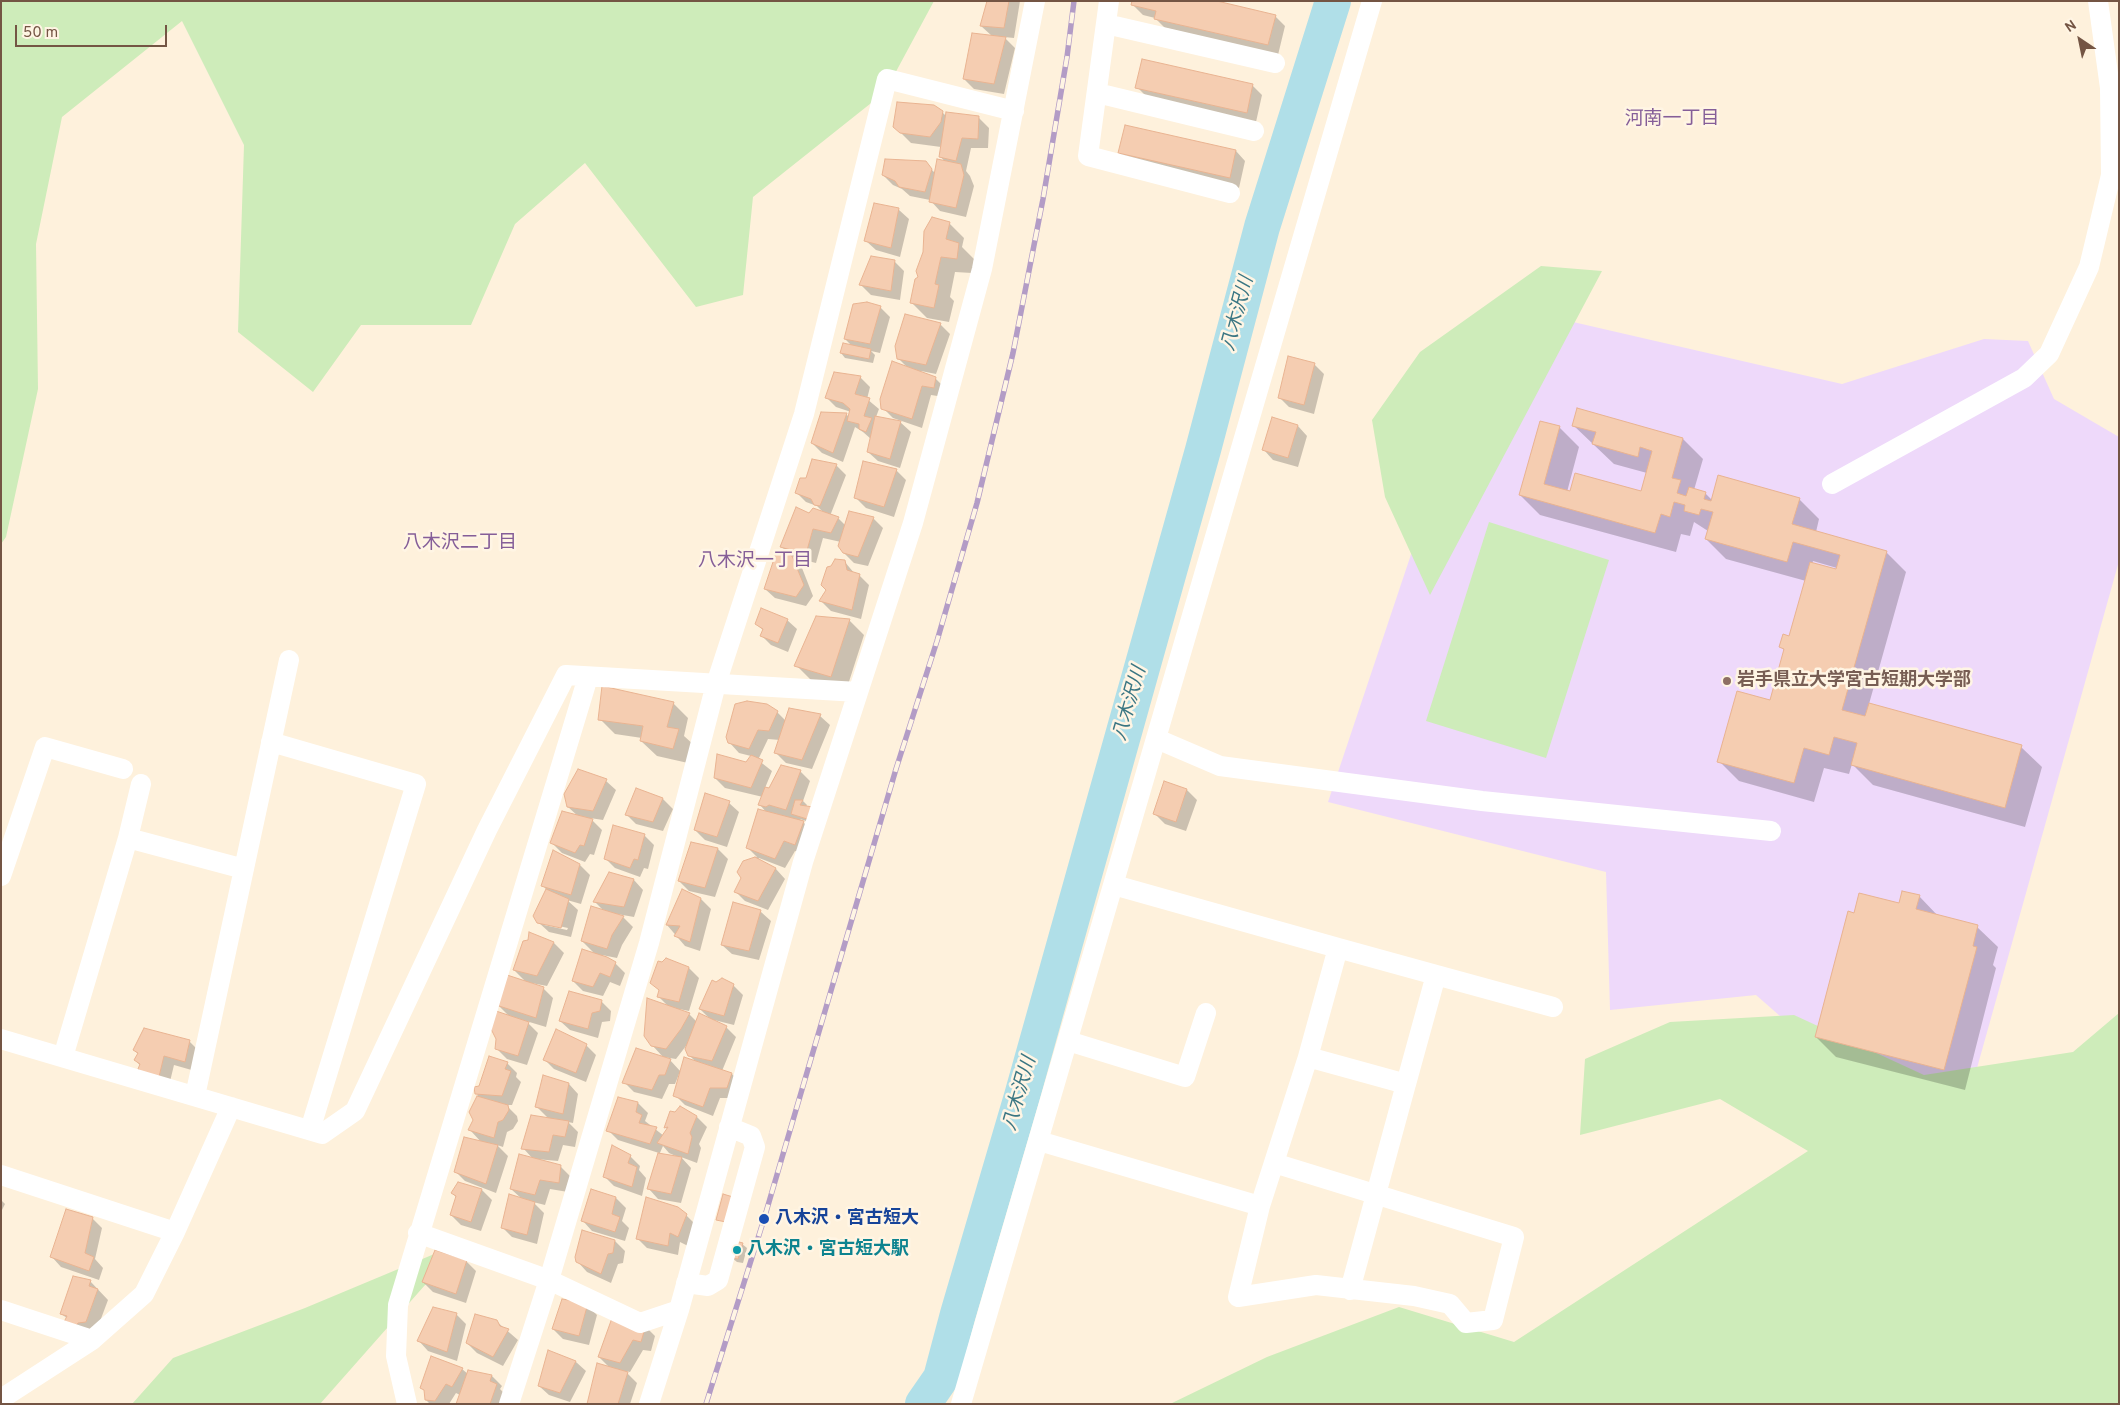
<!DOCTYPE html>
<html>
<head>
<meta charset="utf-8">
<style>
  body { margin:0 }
  #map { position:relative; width:2120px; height:1405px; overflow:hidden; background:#fef1dc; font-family:Overpass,sans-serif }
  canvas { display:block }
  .frame { position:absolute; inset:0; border:2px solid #745544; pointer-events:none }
  .north { position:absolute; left:2055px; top:15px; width:50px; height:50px; -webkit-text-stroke:4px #fff5e4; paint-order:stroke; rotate:326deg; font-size:14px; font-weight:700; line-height:20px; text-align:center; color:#745544 }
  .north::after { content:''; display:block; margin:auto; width:18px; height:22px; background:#745544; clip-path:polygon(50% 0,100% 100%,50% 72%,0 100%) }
  .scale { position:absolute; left:15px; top:25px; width:152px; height:22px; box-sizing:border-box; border:2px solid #745544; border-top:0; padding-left:6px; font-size:15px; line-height:18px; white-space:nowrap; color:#745544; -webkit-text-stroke:4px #fff5e4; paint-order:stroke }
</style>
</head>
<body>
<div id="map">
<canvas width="2120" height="1405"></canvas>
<div class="frame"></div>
<div class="north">N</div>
<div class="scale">50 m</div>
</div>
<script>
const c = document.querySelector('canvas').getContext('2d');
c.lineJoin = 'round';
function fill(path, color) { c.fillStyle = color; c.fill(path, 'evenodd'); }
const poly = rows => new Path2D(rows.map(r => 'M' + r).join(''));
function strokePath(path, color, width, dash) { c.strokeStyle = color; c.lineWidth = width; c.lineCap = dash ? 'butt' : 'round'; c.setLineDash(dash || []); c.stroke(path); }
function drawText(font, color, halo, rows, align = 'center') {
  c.font = font + ' Overpass,"Noto Sans JP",sans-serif'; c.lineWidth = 5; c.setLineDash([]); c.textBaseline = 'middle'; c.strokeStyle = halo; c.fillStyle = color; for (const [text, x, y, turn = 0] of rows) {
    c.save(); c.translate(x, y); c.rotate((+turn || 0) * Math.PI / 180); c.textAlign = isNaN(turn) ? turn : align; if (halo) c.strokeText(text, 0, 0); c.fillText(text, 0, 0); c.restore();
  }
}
fill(poly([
  [1495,304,1842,384,1984,339,2028,341,2054,399,2119,437,2119,561,1970,1093,1821,1052,1756,995,1610,1010,1606,872,1328,802]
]), '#eed9fa');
fill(poly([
  [1,1,934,1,885,92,753,197,743,295,696,307,585,163,515,224,471,325,361,325,313,392,238,332,244,145,182,21,62,117,36,244,38,389,6,537,1,544],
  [1541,266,1602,271,1430,595,1385,497,1372,420,1420,352],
  [1489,522,1609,560,1546,758,1426,721],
  [2119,1013,2119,1404,1170,1404,1267,1357,1399,1307,1514,1342,1808,1151,1720,1099,1580,1135,1585,1059,1670,1022,1794,1015,1924,1075,2073,1052],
  [463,1242,320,1404,132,1404,173,1358,305,1308]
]), '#ceecba');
fill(poly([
  [989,1,1020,1,1014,38,1004,37,1015,48,1004,94,974,89,964,79,992,36,981,26],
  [1133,5,1275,16,1285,26,1278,55,1165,28,1155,18,1143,15],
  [1252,85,1262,95,1256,122,1147,97,1137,87],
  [942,112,946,116,979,118,989,128,988,148,971,148,966,171,970,176,974,186,966,217,940,211,930,200,910,196,902,189,893,185,883,175,925,163,935,173,946,163,940,156,941,147,911,143,895,127],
  [1236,151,1245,161,1239,188,1129,163,1119,153],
  [875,204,899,210,909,219,900,257,876,250,866,241],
  [949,223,964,238,962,247,974,259,972,273,955,272,950,297,954,301,949,322,927,318,912,303,920,278],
  [894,261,904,271,900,300,871,295,861,285],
  [880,307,890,317,880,353,871,351,875,355,873,363,845,358,841,353,853,347,845,339],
  [940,324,950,334,936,374,921,371,921,373,935,378,945,388,944,397,931,395,922,428,893,418,883,408,908,368,898,358],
  [1314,364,1324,374,1314,414,1289,407,1279,397],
  [860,377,870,387,867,399,879,409,876,417,898,422,899,421,911,432,900,468,878,461,868,452,871,439,863,432,855,427,843,462,822,453,812,443,846,414,849,417,851,412,836,407,826,397],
  [1573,425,1683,439,1703,459,1694,490,1705,493,1712,500,1799,499,1819,519,1816,532,1886,552,1906,572,1869,704,2021,747,2042,767,2025,827,1873,785,1852,764,1849,774,1824,768,1814,802,1739,781,1719,761,1771,702,1785,651,1781,647,1790,638,1806,581,1726,559,1706,539,1708,531,1694,522,1690,536,1681,534,1676,552,1540,515,1520,495,1559,427,1579,447,1567,492,1641,492,1647,473,1614,464],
  [1813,561,1837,568,1837,571,1812,564],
  [1298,426,1307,436,1298,467,1273,460,1264,450],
  [836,465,846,475,830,516,838,518,846,526,873,518,883,528,868,566,854,563,843,552,841,542,823,538,816,563,792,557,782,547,809,514,825,514,817,506,806,502,796,492,807,479],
  [896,470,906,480,894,517,866,508,856,498],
  [792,557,802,568,813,596,806,606,775,598,765,589],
  [844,561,855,574,859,575,869,585,861,619,831,611,821,601],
  [787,620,797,629,788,652,771,645,761,635,764,631,756,624],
  [849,620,864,635,846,691,811,680,796,665],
  [673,703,688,718,684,736,694,745,688,763,657,756,641,741,642,738,615,734,600,719],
  [777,712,786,721,820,716,830,725,812,769,786,763,776,753,780,740,768,739,758,760,772,771,765,788,770,789,800,771,810,781,803,801,807,805,806,807,812,823,800,819,813,832,805,854,795,851,785,868,759,858,758,860,776,869,785,879,768,910,745,901,736,892,743,878,744,862,757,857,748,848,767,813,760,805,763,797,725,788,715,778,746,763,751,756,739,753,729,742],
  [606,781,616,790,603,820,590,818,602,830,594,855,590,854,585,862,562,853,552,843,579,817,568,807],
  [1165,783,1187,790,1197,800,1186,831,1165,824,1155,814],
  [637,790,663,799,673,809,663,831,636,824,626,814],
  [729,803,739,812,727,847,705,840,695,830],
  [645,836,654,845,648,869,644,868,640,877,615,868,605,858],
  [692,843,718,849,728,859,715,897,689,891,679,881],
  [580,865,590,875,581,904,567,900,578,910,571,937,549,932,538,922,547,890,542,885],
  [544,923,568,928,567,930,544,925],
  [609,873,634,880,643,890,634,917,617,914,617,915,623,917,633,927,622,945,617,958,602,955,615,963,625,973,620,986,610,982,603,996,583,991,573,981,596,955,582,941,604,911,594,901],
  [683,891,701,899,711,909,700,951,685,946,667,925],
  [1919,896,1939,917,1977,927,1998,947,1993,965,1996,968,1965,1090,1836,1057,1816,1037,1855,914,1900,905],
  [734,904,761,912,771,921,759,960,732,954,722,945],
  [530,934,554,943,564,953,547,986,526,982,514,970,529,941],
  [689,968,699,978,689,1011,679,1009,679,1011,689,1014,697,1022,711,1020,700,1009,733,985,743,995,734,1025,714,1020,714,1021,726,1027,736,1037,722,1071,732,1074,742,1084,737,1098,720,1098,713,1116,685,1105,675,1095,681,1074,679,1074,675,1084,669,1084,662,1099,634,1092,624,1082,670,1060,681,1072,696,1062,689,1055,689,1042,676,1059,663,1057,652,1045,669,1007,659,997,660,991,652,983],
  [543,988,553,998,546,1027,526,1021,538,1033,527,1065,507,1059,497,1049,510,1017,498,1005],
  [601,1001,611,1011,610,1021,602,1022,598,1038,570,1030,560,1021],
  [189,1041,199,1051,195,1071,174,1065,167,1094,135,1060,139,1055,134,1050],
  [586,1045,596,1055,586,1082,554,1069,544,1059],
  [507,1063,517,1073,516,1077,521,1082,512,1105,506,1105,517,1116,518,1121,513,1129,507,1132,503,1147,497,1145,508,1156,496,1193,465,1181,455,1171,482,1143,470,1130,474,1120,470,1112,478,1095,476,1093],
  [569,1084,578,1094,573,1123,568,1122,578,1132,575,1147,563,1145,558,1161,536,1159,561,1167,571,1177,568,1192,550,1189,545,1205,533,1202,544,1213,537,1244,512,1237,502,1227,522,1199,511,1189,534,1160,523,1148,549,1119,537,1107],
  [638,1103,648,1113,645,1121,664,1136,668,1130,666,1128,697,1117,707,1127,699,1144,701,1148,697,1163,681,1157,691,1168,681,1203,658,1199,649,1189,659,1153,618,1140,608,1130],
  [663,1146,669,1153,678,1157,659,1155],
  [630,1156,640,1166,639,1170,646,1178,642,1196,614,1186,604,1176],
  [482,1190,492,1200,481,1231,461,1225,451,1215,457,1198,452,1193],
  [616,1198,626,1208,622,1221,629,1228,625,1241,592,1231,583,1221],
  [1,1200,5,1204,1,1212],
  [686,1215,696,1225,688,1246,680,1242,678,1255,647,1248,637,1238],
  [92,1218,102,1228,95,1259,103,1268,99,1280,61,1267,52,1257],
  [615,1241,625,1251,623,1263,618,1264,611,1283,587,1272,577,1261],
  [742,1244,747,1248,743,1263,737,1262,732,1258],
  [466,1261,476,1271,466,1303,433,1292,423,1282],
  [90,1281,108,1300,96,1332,88,1332,61,1314],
  [587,1305,597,1315,589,1345,563,1339,553,1329],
  [456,1314,466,1324,457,1361,428,1351,419,1341],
  [496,1321,518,1340,503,1366,477,1353,467,1343],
  [645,1326,655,1336,651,1351,643,1350,630,1372,625,1371,637,1383,630,1404,588,1404,610,1368,599,1357],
  [549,1352,576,1362,586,1371,570,1402,549,1395,539,1386],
  [462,1369,468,1374,492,1376,502,1386,500,1389,506,1395,503,1404,457,1404,460,1395,456,1393,449,1404,430,1404,426,1400]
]), '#0003');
strokePath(poly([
  [923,1404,941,1378,958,1314,1022,1096,1203,450,1262,227,1333,1]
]), '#b0dfe8', 36);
const building = poly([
  [987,1,1009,1,1004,28,980,26,987,1],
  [1132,1,1217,1,1276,15,1268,45,1154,19,1156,11,1131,5,1132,1],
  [972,33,1006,37,994,84,963,79,972,33],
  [1142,59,1253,84,1247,113,1135,88,1142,59],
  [897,102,934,105,943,111,941,122,930,137,900,133,893,127,897,102],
  [946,112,979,116,978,139,962,138,956,161,939,157,946,112],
  [1125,125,1236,150,1230,178,1118,153,1125,125],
  [885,159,926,161,932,169,925,192,899,187,895,181,882,175,885,159],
  [937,159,961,164,964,175,956,208,929,202,937,159],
  [874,203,899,208,891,248,864,241,874,203],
  [932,217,950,222,946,239,959,243,957,259,941,257,935,284,939,285,934,308,910,303,915,279,918,277,916,271,923,252,924,231,932,217],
  [871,256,895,260,891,291,859,285,871,256],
  [867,302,881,306,870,344,844,339,853,304,867,302],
  [905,314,941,323,926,365,897,359,895,346,905,314],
  [843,343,871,349,869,359,840,353,843,343],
  [1288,356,1315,363,1304,405,1278,398,1288,356],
  [892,361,936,377,934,388,922,386,912,419,881,409,880,399,892,361],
  [834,372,861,376,855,394,870,398,864,416,872,418,866,432,859,429,859,424,847,421,850,409,843,403,825,398,834,372],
  [1577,408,1683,438,1672,478,1681,480,1677,493,1686,496,1689,487,1706,492,1704,499,1711,501,1718,475,1800,498,1792,524,1887,551,1842,710,1865,716,1869,703,2022,745,2005,808,1851,765,1857,743,1834,737,1829,755,1804,748,1794,783,1717,762,1737,691,1770,700,1784,649,1779,647,1783,634,1789,636,1810,562,1836,569,1840,555,1793,542,1787,562,1705,539,1713,512,1701,509,1699,515,1684,511,1685,505,1674,502,1670,517,1661,514,1655,533,1519,495,1540,421,1560,426,1544,484,1570,491,1575,473,1641,491,1652,451,1640,447,1638,457,1592,444,1596,432,1572,426,1577,408],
  [821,412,847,413,833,453,811,443,821,412],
  [875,416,901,421,890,459,867,452,875,416],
  [1272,417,1298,425,1288,458,1262,450,1272,417],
  [812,459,837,464,820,506,814,505,811,499,795,493,800,478,806,478,812,459],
  [863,461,897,469,884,507,854,498,863,461],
  [796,507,809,513,813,508,839,517,831,533,813,529,806,554,780,547,796,507],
  [849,511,874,517,858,557,843,553,838,546,849,511],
  [777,550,792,556,804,585,796,597,764,589,777,550],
  [835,559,845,560,847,570,860,574,852,610,819,601,826,590,821,585,827,567,831,566,835,559],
  [761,608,788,619,778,643,760,636,763,629,755,624,761,608],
  [816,616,850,619,831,677,794,666,816,616],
  [602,686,674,702,667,727,679,729,673,749,640,741,643,726,598,720,602,686],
  [747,701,767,704,778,711,769,731,758,730,749,749,728,743,726,737,735,704,747,701],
  [789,708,821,714,802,760,774,753,789,708],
  [717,754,746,762,751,755,763,760,751,788,714,778,717,754],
  [781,765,801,770,786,810,769,805,766,807,758,805,765,787,769,788,781,765],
  [578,769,607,779,593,811,567,807,564,794,578,769],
  [1164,781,1187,789,1176,822,1153,814,1164,781],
  [636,788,663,798,653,822,625,815,636,788],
  [705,793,730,801,717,837,694,830,705,793],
  [795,800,803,800,800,805,813,807,807,819,791,814,795,800],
  [758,809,804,821,795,845,784,841,775,859,746,848,758,809],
  [562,811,593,819,584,846,580,845,575,853,550,843,562,811],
  [613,825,645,834,638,860,634,859,630,868,604,859,613,825],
  [691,842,718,848,705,888,678,881,691,842],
  [553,850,580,864,571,895,541,886,553,850],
  [755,857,776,868,758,901,734,892,741,878,737,872,743,861,755,857],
  [609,872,634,879,624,907,593,902,609,872],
  [546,889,569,899,561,928,537,923,533,916,546,889],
  [682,889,701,898,690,942,674,936,680,926,666,925,682,889],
  [1902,891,1920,895,1916,909,1978,925,1973,946,1977,947,1944,1070,1815,1037,1848,911,1854,913,1859,893,1899,903,1902,891],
  [733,902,761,910,749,951,721,945,733,902],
  [591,906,624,916,612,935,607,949,581,941,591,906],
  [529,932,554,942,537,976,513,970,523,941,528,940,529,932],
  [582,949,607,957,616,962,610,977,600,973,593,987,572,981,582,949],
  [666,958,689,967,679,1002,657,997,659,990,650,983,658,961,662,962,666,958],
  [507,975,544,987,536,1018,496,1005,507,975],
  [722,978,734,984,724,1016,699,1009,712,980,716,982,722,978],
  [569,991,602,1000,600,1011,592,1013,588,1029,559,1021,569,991],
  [647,998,690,1013,681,1029,666,1049,651,1046,644,1036,647,998],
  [496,1011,529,1022,518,1056,495,1049,496,1039,490,1027,496,1011],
  [699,1013,727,1026,712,1061,688,1056,685,1049,699,1013],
  [144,1028,190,1040,185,1062,164,1056,157,1085,138,1069,140,1064,134,1060,138,1053,133,1050,144,1028],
  [556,1029,587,1044,576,1073,543,1060,556,1029],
  [636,1048,671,1059,665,1075,659,1075,652,1090,622,1083,636,1048],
  [489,1056,508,1062,505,1069,511,1071,502,1096,475,1094,474,1087,479,1086,489,1056],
  [684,1057,732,1073,727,1088,710,1088,703,1107,673,1096,684,1057],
  [543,1075,569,1083,563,1114,535,1107,543,1075],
  [477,1096,508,1105,509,1110,503,1120,498,1122,494,1138,468,1130,473,1120,469,1112,477,1096],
  [618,1097,638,1102,636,1112,642,1115,639,1123,657,1127,650,1144,606,1131,618,1097],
  [680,1106,697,1116,690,1133,692,1137,688,1154,657,1143,668,1127,664,1128,670,1111,675,1112,680,1106],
  [531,1115,569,1121,565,1137,553,1135,549,1152,521,1149,531,1115],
  [464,1137,498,1145,486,1184,454,1172,464,1137],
  [612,1145,631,1155,628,1163,637,1167,632,1187,603,1177,612,1145],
  [658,1153,682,1157,671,1194,647,1189,658,1153],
  [519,1154,561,1165,559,1183,540,1180,535,1195,510,1189,519,1154],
  [458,1182,482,1189,471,1222,450,1215,456,1196,451,1193,458,1182],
  [591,1189,616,1197,612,1214,620,1217,615,1232,581,1221,591,1189],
  [509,1194,535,1202,527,1235,501,1228,509,1194],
  [723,1194,733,1197,726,1222,716,1220,723,1194],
  [646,1197,678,1207,687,1214,678,1237,670,1233,668,1246,636,1239,646,1197],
  [66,1209,93,1217,85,1253,94,1257,89,1271,50,1257,66,1209],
  [582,1230,615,1240,613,1253,608,1254,601,1274,576,1262,575,1257,582,1230],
  [735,1241,743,1243,738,1259,731,1258,735,1241],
  [435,1250,467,1260,456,1294,422,1282,435,1250],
  [73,1276,91,1280,89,1286,98,1289,86,1322,78,1323,74,1328,63,1324,67,1316,60,1314,73,1276],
  [562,1299,588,1303,579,1336,552,1329,562,1299],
  [433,1307,457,1313,447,1352,417,1341,433,1307],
  [475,1314,497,1320,500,1326,509,1329,493,1357,466,1343,475,1314],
  [612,1318,646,1325,641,1342,633,1340,620,1363,598,1357,612,1318],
  [548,1350,576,1361,560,1393,538,1386,548,1350],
  [431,1356,463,1368,452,1387,446,1384,435,1401,425,1400,424,1390,420,1388,431,1356],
  [597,1363,628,1372,618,1404,587,1404,597,1363],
  [468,1370,492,1375,490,1381,497,1384,490,1404,456,1404,468,1370]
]);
fill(building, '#f5cdb1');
strokePath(building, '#e9b391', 1);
strokePath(poly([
  [1109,1,1088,156,1230,193],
  [1106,24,1275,63],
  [1097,93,1254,131],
  [1832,484,2024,378,2049,354,2089,267,2111,175,2110,88,2098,1],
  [1157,739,1220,766,1482,801,1771,831],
  [271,742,416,784,310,1130],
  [128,838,244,869],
  [1,876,45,747,123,769],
  [1114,885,1338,948],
  [1,1039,322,1134,355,1111,487,830,566,675,858,692],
  [1068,1041,1185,1077,1206,1013],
  [63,1057,128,838,141,784],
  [1308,1057,1406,1084,1436,975,1553,1007],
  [195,1096,289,660],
  [1039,1141,1260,1206,1308,1057,1338,948,1436,975],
  [1,1175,175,1232],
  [1260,1206,1238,1297,1316,1285,1414,1296,1450,1304,1466,1323,1493,1320,1514,1237,1274,1163],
  [418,1233,549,1280,640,1323,679,1310],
  [686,1283,708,1286,718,1280,755,1147,751,1136,729,1127],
  [1350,1290,1406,1084],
  [1,1310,92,1340],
  [1,1399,92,1340,144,1294,175,1232,231,1107],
  [407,1404,396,1356,398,1305,588,677],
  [509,1404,549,1280,649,943,716,684,804,414,887,79,1014,111],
  [649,1404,679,1310,803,862,913,523,982,269,1035,1],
  [961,1404,1372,1]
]), '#fff', 20);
const rail = poly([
  [706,1404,764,1219,896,769,937,641,977,503,1013,353,1043,199,1067,57,1074,1]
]);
strokePath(rail, '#b39cc6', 5.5);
strokePath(rail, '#fff5e4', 4, [11]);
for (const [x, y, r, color] of [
  [1727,681,5,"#8d6e63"],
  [764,1219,6,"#1a4fb4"],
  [737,1250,5,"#0f9aa8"]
]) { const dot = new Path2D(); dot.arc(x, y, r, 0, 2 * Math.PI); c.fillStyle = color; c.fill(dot); strokePath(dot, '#fff5e4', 2); }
drawText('bold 18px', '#785e54', '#fff5e4', [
  ["岩手県立大学宮古短期大学部",1737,681]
], 'left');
drawText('bold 18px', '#164399', '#fff5e4', [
  ["八木沢・宮古短大",775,1219]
], 'left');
drawText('bold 18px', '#0d838f', '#fff5e4', [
  ["八木沢・宮古短大駅",747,1250]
], 'left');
drawText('19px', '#855e98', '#fff5e4', [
  ["河南一丁目",1672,120],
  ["八木沢二丁目",460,544],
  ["八木沢一丁目",755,562]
]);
drawText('italic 19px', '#3a7683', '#fff5e4', [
  ["八木沢川",1239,314,-75],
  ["八木沢川",1131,704,-74],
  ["八木沢川",1021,1094,-74]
]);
</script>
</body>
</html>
